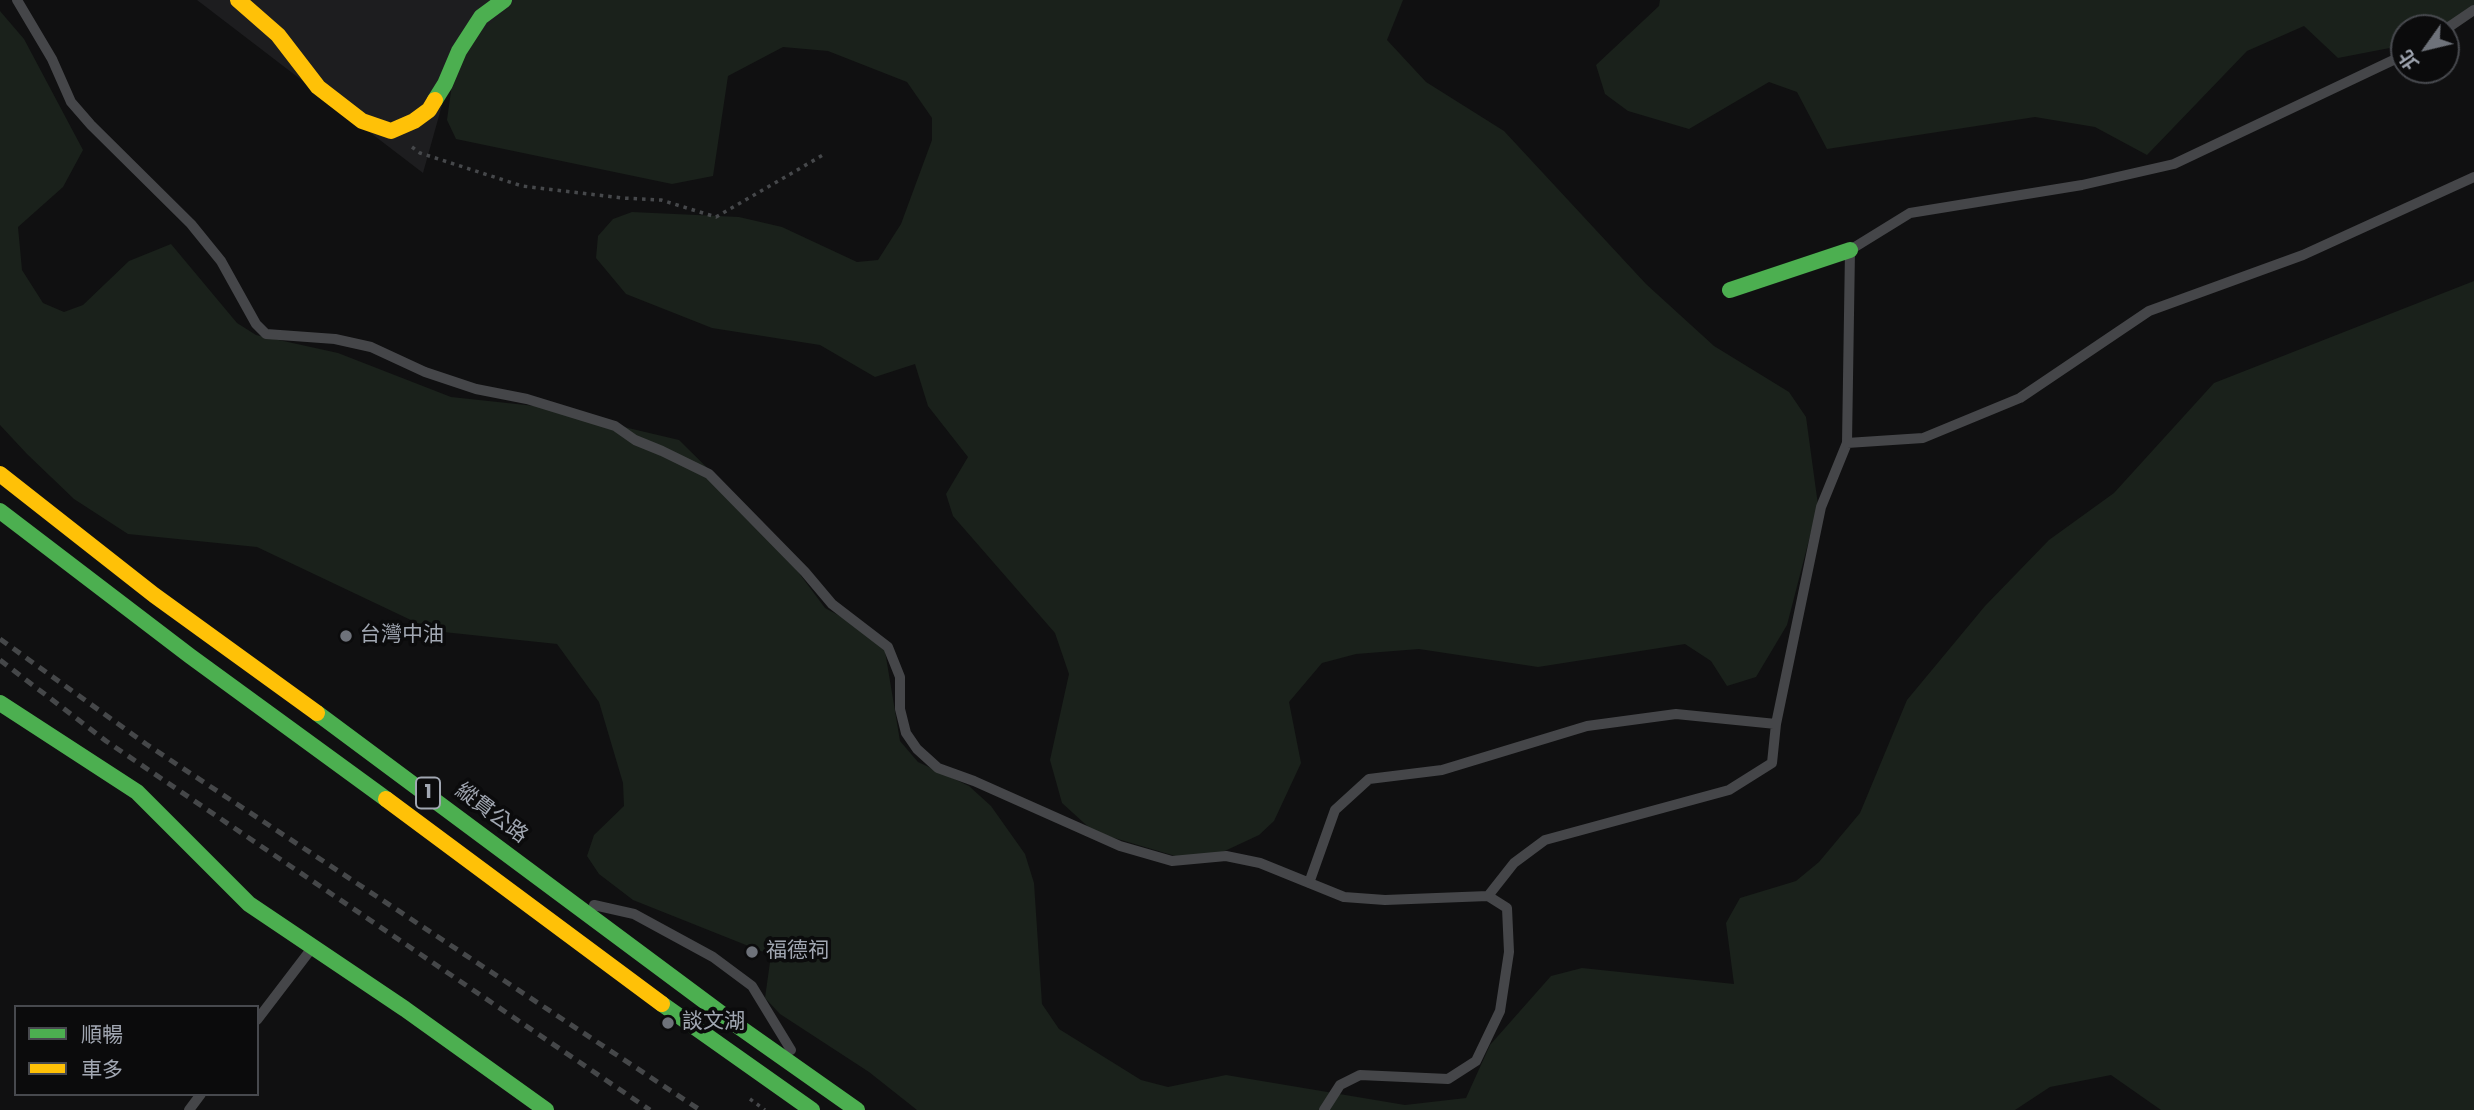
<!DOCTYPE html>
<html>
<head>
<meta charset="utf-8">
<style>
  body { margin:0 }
  #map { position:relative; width:2474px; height:1110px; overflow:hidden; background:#101011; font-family:Poppins,"Noto Sans TC",sans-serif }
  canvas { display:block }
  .legend { position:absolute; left:14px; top:1005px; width:245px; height:91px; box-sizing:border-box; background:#0b0b0c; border:2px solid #47494e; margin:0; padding:9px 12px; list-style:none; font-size:21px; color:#a1a7b2 }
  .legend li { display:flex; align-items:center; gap:14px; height:35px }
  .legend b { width:35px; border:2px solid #47494e }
  .north { position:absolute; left:2390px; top:14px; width:70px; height:70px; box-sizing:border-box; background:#0b0b0c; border:2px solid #47494e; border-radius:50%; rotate:236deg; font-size:19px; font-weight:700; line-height:28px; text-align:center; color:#a1a7b2 }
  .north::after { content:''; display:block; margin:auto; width:24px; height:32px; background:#6e727a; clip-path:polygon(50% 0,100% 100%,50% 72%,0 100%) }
</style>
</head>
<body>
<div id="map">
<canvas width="2474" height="1110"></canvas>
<ul class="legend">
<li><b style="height:9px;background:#4caf50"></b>順暢</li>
<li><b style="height:9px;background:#ffc107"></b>車多</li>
</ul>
<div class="north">北</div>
</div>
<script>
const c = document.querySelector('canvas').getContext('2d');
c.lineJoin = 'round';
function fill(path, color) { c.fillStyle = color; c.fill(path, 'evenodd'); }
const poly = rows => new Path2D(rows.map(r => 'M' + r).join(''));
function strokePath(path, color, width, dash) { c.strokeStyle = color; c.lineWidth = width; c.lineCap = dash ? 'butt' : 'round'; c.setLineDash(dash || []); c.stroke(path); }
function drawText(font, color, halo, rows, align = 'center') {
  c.font = font + ' Poppins,"Noto Sans TC",sans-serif'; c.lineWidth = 7; c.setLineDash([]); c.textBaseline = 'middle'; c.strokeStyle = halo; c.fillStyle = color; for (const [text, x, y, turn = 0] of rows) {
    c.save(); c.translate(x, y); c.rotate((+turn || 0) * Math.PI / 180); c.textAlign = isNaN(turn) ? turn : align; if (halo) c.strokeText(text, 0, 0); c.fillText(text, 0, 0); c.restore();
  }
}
fill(poly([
  [197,0,523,0,456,55,423,173]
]), '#1d1d1f');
fill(poly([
  [516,0,1403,0,1387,40,1426,82,1504,131,1646,284,1714,346,1789,392,1806,417,1818,505,1787,625,1756,677,1727,686,1711,661,1685,644,1538,667,1419,649,1356,654,1322,663,1289,702,1301,763,1274,821,1259,835,1199,863,1094,832,1062,803,1050,760,1069,674,1055,633,953,516,946,494,968,457,928,406,915,364,875,377,820,345,712,328,626,294,596,258,598,236,613,219,632,212,739,217,782,227,857,262,878,260,901,224,932,140,932,118,907,82,828,51,783,47,728,76,713,176,672,184,456,139,447,120,456,55],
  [1660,0,2474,0,2474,10,2437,28,2404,28,2404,44,2400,46,2338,58,2304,26,2247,51,2147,155,2095,127,2035,117,1827,149,1797,92,1769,82,1689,129,1628,111,1605,94,1596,65,1659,6],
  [0,11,24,39,83,150,63,187,18,227,22,270,43,303,64,312,83,305,129,261,171,244,237,323,256,335,338,353,451,397,535,406,679,440,758,518,825,608,883,639,900,741,918,762,969,786,991,806,1025,854,1034,883,1042,1004,1059,1029,1141,1080,1168,1087,1226,1075,1405,1105,1466,1098,1490,1045,1551,976,1582,968,1734,984,1726,923,1740,898,1796,881,1819,862,1860,813,1907,700,1985,606,2049,540,2114,493,2214,383,2474,281,2474,1110,2161,1110,2111,1075,2050,1087,2015,1110,917,1110,869,1072,780,1014,765,998,771,955,633,900,599,874,587,856,594,835,624,806,623,783,599,702,557,644,434,631,257,547,128,534,74,499,27,454,0,425]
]), '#1a211b');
strokePath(poly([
  [412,147,420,153,522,186,622,198,661,200,716,217,823,155],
  [750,1099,765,1110]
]), '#46484b', 3.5, [3.5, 5]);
strokePath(poly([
  [17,0,52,59,71,102,91,125,191,224,221,261,256,324,266,334,335,339,371,347,425,372,476,389,527,399,615,426,635,440,662,451,709,474,805,572,832,604,888,647,900,677,900,709,906,733,917,749,938,768,974,781,1120,846,1172,861,1226,856,1260,863,1344,897,1385,900,1488,896,1507,908,1509,952,1500,1011,1476,1061,1448,1079,1360,1075,1340,1085,1324,1110],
  [2446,29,2474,10],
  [1847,443,1923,438,2020,398,2149,311,2303,255,2474,177],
  [1309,883,1335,810,1369,779,1442,770,1587,726,1676,714,1776,724],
  [1488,896,1514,863,1545,840,1729,790,1772,763,1776,724,1821,507,1847,443,1850,250,1910,213,2082,185,2174,164,2404,55],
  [594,905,634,914,713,957,752,986,791,1050],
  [257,1020,312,948],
  [189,1110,201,1094]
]), '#454649', 10);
strokePath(poly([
  [435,100,445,84,459,51,481,17,504,0],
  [1730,290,1850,250],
  [0,511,190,656,386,799],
  [0,703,137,792,249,904,405,1009,546,1110],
  [317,713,742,1029,857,1110],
  [662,1004,812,1110]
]), '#4caf50', 16);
strokePath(poly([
  [238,0,278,35,318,87,362,121,391,131,414,121,429,110,435,100],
  [0,474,154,595,317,713],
  [386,799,662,1004]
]), '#ffc107', 16);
strokePath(poly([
  [0,639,146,744,700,1110],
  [0,660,106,741,650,1110]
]), '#454749', 5, [9, 7]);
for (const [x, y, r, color] of [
  [346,636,7,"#6e727a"],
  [752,952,7,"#6e727a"],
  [668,1023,7,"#6e727a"]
]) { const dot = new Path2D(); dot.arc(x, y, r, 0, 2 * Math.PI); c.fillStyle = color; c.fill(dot); strokePath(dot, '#0b0b0c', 2.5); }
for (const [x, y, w] of [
  [428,793,24]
]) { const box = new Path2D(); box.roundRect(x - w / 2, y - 15.5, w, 31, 5); c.fillStyle = '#0b0b0c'; c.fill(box); strokePath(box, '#a1a7b2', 2); }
drawText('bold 19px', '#a1a7b2', null, [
  ["1",428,793]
]);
drawText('21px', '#a1a7b2', '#0b0b0c', [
  ["台灣中油",360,636],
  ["福德祠",766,952],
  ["談文湖",682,1023]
], 'left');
drawText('21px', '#a1a7b2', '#0b0b0c', [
  ["縱貫公路",491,814,37]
]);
</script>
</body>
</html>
